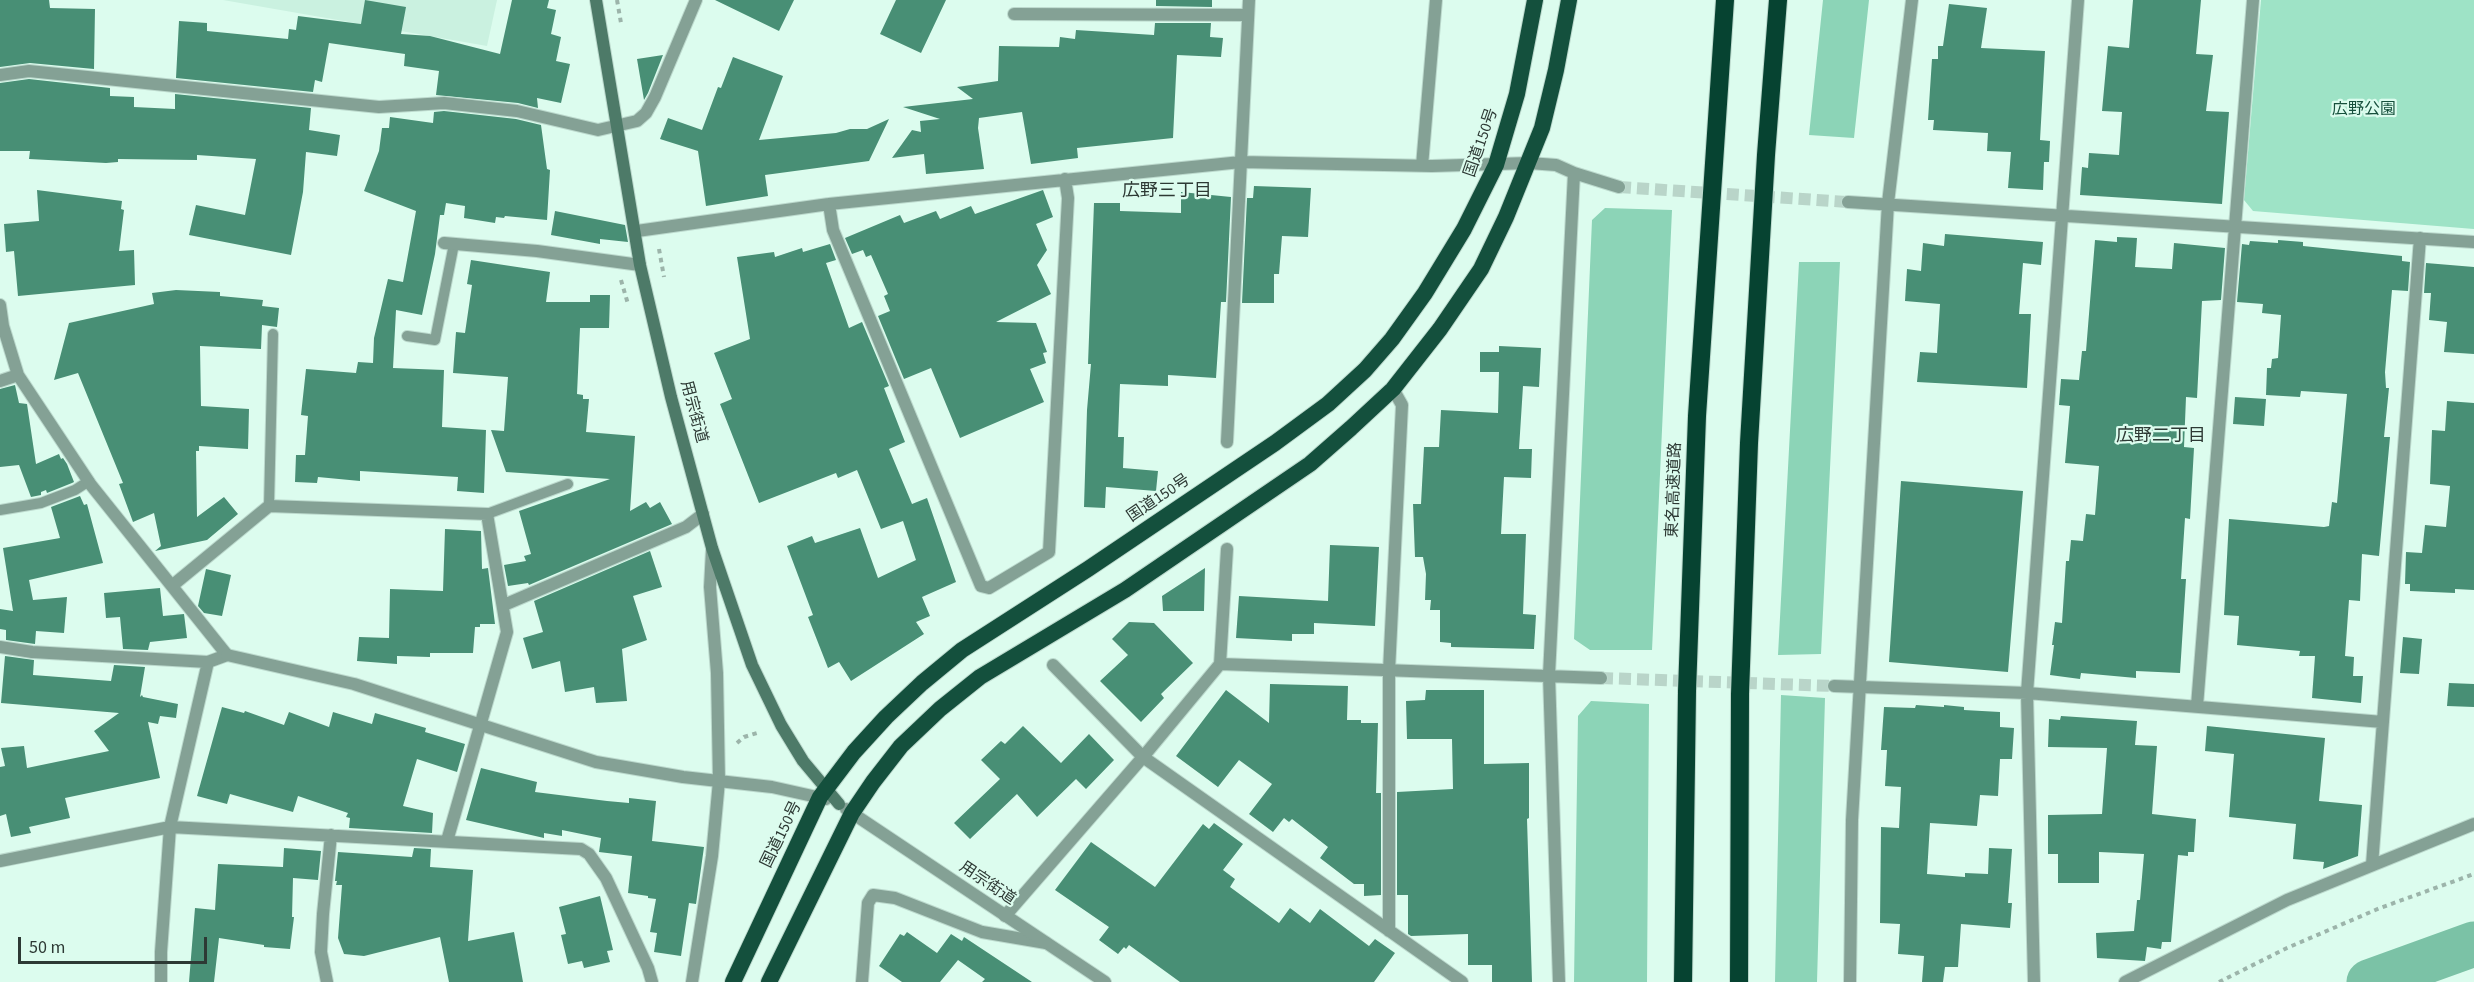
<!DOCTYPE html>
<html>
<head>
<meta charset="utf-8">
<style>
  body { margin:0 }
  #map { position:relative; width:2474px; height:982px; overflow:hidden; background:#dcfcee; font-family:"Source Sans 3",sans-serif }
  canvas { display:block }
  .scale { position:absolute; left:18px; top:937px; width:189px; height:27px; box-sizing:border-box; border:3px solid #2d3934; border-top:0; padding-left:8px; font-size:18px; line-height:21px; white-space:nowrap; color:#2d3934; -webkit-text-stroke:4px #dcfcee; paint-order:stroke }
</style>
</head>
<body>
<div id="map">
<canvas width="2474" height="982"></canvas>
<div class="scale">50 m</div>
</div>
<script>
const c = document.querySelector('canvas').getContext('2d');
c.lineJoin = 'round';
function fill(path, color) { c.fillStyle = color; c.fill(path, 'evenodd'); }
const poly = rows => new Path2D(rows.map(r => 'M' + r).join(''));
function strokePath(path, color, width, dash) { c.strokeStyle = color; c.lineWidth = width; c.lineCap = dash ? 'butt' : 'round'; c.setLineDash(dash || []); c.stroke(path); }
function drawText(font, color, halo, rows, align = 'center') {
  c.font = font + ' "Source Sans 3","Noto Sans JP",sans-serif'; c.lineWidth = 4.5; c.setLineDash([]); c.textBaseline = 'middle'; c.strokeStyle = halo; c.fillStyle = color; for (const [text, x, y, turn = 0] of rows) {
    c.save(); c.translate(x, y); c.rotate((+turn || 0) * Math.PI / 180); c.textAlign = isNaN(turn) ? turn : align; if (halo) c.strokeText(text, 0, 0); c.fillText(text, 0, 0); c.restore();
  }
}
fill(poly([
  [223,0,497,0,487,46]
]), '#caf1e0');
fill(poly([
  [2261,0,2474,0,2474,229,2253,211,2244,200]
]), '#9ee3c6');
fill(poly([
  [1823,0,1869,0,1854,138,1809,135],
  [1605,208,1672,210,1652,650,1590,650,1574,639,1592,220],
  [1799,262,1840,262,1821,654,1778,655],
  [1781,695,1825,698,1817,982,1775,982],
  [1591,701,1649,704,1647,982,1574,982,1578,716]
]), '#8cd4b7');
strokePath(poly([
  [2369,982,2474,944]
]), '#7bc2a6', 45);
fill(poly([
  [0,0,49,0,50,8,95,9,94,69,30,63,0,67],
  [365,0,406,7,401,34,430,36,500,54,512,0,549,0,547,8,556,10,551,34,561,37,556,61,570,64,561,103,537,98,538,108,518,103,436,95,439,71,404,66,405,54,329,43,322,82,315,80,313,92,176,78,179,21,207,23,207,31,288,39,289,29,296,30,298,16,361,24],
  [715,0,794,0,779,31],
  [896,0,946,0,921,53,880,34],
  [1156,0,1212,0,1212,7,1156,6],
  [2133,0,2201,0,2196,54,2213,55,2206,111,2229,112,2222,204,2080,195,2082,167,2088,168,2089,153,2119,155,2122,112,2102,111,2108,46,2129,48],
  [1949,4,1987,8,1981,48,2045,51,2040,140,2050,141,2049,162,2044,162,2043,190,2008,188,2011,152,1987,151,1988,133,1933,130,1934,120,1928,120,1932,59,1938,59,1938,46,1943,46],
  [1155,23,1211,23,1210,37,1223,38,1221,57,1177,55,1173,138,1077,148,1078,158,1031,164,1022,112,979,118,978,128,984,169,926,174,924,154,892,158,912,130,921,132,920,121,940,119,903,107,973,99,957,87,998,81,999,46,1059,47,1060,37,1075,39,1076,30,1154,35],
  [663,55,648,93,644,100,637,59],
  [733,57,783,76,759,140,836,133,850,129,867,129,889,119,869,161,765,175,768,196,706,206,698,151,660,139,668,118,702,130,718,87,721,88],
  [29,79,110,88,110,96,134,97,134,107,175,109,175,94,311,108,309,130,340,135,337,156,306,152,303,192,291,255,189,235,196,205,245,215,256,159,197,155,197,160,118,159,118,162,106,163,29,159,30,151,0,151,0,83],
  [444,111,516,119,541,125,547,169,550,170,547,220,505,216,504,218,496,217,495,223,464,218,465,206,446,203,444,215,440,215,435,254,422,315,396,310,393,368,444,370,442,427,486,430,484,493,457,491,458,477,360,471,360,481,318,477,317,483,295,482,296,455,305,455,308,416,301,415,306,369,356,373,358,362,373,363,374,338,388,279,403,282,416,211,364,191,379,151,382,128,389,128,390,117,433,123,434,112],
  [1254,186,1311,188,1308,237,1282,236,1279,274,1274,274,1274,303,1242,303,1247,198,1253,198],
  [37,190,122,201,121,209,124,210,119,251,134,250,135,285,18,296,14,251,6,252,4,224,39,221],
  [1043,190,1053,217,1036,224,1047,250,1037,265,1051,294,996,322,1036,323,1047,352,1043,353,1046,363,1030,369,1044,402,960,438,931,368,904,379,878,316,890,311,884,296,888,294,871,255,866,257,863,250,852,254,845,238,900,215,904,223,936,211,940,219,971,206,975,214],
  [1181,192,1231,197,1226,302,1221,302,1216,378,1168,375,1168,386,1120,384,1118,437,1124,437,1123,468,1158,471,1156,491,1106,487,1105,508,1084,507,1087,410,1091,364,1088,364,1094,203,1120,203,1120,211,1181,213],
  [555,211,625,225,628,242,600,239,600,244,551,235],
  [1945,234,2043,242,2041,265,2023,263,2019,314,2031,314,2027,388,1917,382,1920,352,1937,353,1940,304,1905,301,1907,269,1921,271,1923,243,1944,246],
  [2117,237,2137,238,2135,267,2172,269,2174,243,2225,248,2221,300,2202,301,2197,398,2186,397,2184,447,2194,448,2190,519,2185,518,2181,579,2186,579,2180,673,2136,671,2136,678,2081,673,2080,679,2050,675,2054,645,2052,645,2055,622,2062,623,2066,561,2069,561,2071,540,2083,541,2086,514,2095,515,2099,466,2065,463,2070,406,2059,405,2061,379,2079,380,2082,351,2086,351,2095,240,2117,242],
  [2278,240,2303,242,2303,246,2402,256,2402,261,2410,262,2408,291,2392,290,2385,372,2386,388,2389,388,2384,437,2390,437,2379,556,2362,554,2360,601,2349,600,2345,656,2354,657,2353,676,2363,676,2361,703,2312,698,2315,656,2299,656,2300,651,2237,645,2239,616,2224,615,2229,519,2324,527,2329,526,2332,502,2337,503,2347,394,2301,391,2300,397,2266,395,2267,368,2271,368,2272,359,2278,358,2281,315,2262,313,2263,304,2237,302,2242,244,2249,245,2250,241,2278,243],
  [830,244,836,260,826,263,849,328,862,322,889,386,884,388,905,442,889,449,912,504,927,498,956,582,922,597,930,616,916,622,924,634,851,681,839,662,828,668,808,617,813,615,787,546,812,536,815,543,860,528,878,578,916,560,903,521,881,529,857,470,838,478,836,473,759,503,720,404,732,399,714,353,750,339,737,257,774,252,775,257,802,248,803,252],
  [471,260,550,272,546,302,590,302,590,295,610,295,609,328,580,328,577,394,583,395,583,399,589,399,586,432,635,436,630,511,646,502,650,508,660,502,672,524,529,585,528,583,508,586,504,565,526,561,524,556,531,554,519,511,610,479,506,472,491,430,504,431,508,377,453,373,456,332,465,333,472,285,467,284],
  [2426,263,2474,267,2474,354,2444,352,2447,322,2429,320,2431,293,2424,293],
  [176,290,220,292,220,296,263,300,262,306,279,308,277,327,262,325,261,349,200,346,201,406,249,409,248,449,199,446,199,451,196,451,197,517,224,497,238,514,207,540,155,551,161,546,154,513,133,522,119,484,123,483,78,373,54,380,69,323,154,304,152,293],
  [1499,346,1541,348,1539,387,1523,386,1519,449,1532,449,1531,478,1504,477,1501,534,1526,534,1523,614,1536,615,1534,649,1451,647,1451,643,1440,642,1440,610,1430,610,1431,600,1425,600,1426,574,1423,557,1415,557,1413,504,1421,504,1424,447,1439,447,1441,410,1498,413,1499,372,1480,372,1480,352,1499,352],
  [15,385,19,403,27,404,36,464,59,454,61,459,63,458,67,464,74,482,72,483,47,493,46,490,41,492,41,495,31,497,19,465,0,467,0,389],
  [2235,397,2266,399,2264,426,2233,424],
  [2447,401,2474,403,2474,590,2455,589,2455,593,2410,591,2410,584,2405,584,2406,552,2422,553,2425,525,2446,527,2450,486,2430,484,2432,430,2445,431],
  [1901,481,2023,491,2008,672,1889,662],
  [80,496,84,505,87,504,103,563,29,580,33,600,67,597,64,633,36,631,35,644,6,640,6,630,0,629,0,609,13,611,3,548,60,538,51,507],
  [445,529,481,531,482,569,488,568,495,624,480,624,480,627,475,627,473,653,430,653,430,657,397,656,397,664,357,661,359,637,389,638,390,589,443,591],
  [1330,545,1379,547,1375,626,1314,623,1314,634,1292,634,1292,641,1236,638,1239,596,1328,601],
  [650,551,662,587,633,596,647,640,622,649,627,701,596,703,594,687,565,692,560,661,532,669,523,638,543,632,534,601],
  [1205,568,1204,611,1163,611,1162,596],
  [206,569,231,575,222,616,204,613,198,606],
  [160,588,163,616,184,614,187,638,150,642,148,650,123,649,120,617,106,618,104,593],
  [1129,622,1154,623,1193,663,1161,694,1164,698,1141,722,1100,681,1128,655,1112,639],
  [2403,637,2422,639,2419,674,2400,673],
  [5,656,34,660,33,675,111,681,114,665,145,667,140,697,142,695,143,697,178,704,176,718,160,716,158,724,148,722,160,778,65,798,70,818,29,827,31,833,11,837,6,814,0,816,0,767,5,766,1,748,24,746,27,768,109,751,94,731,119,713,1,703],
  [2449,683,2474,684,2474,707,2447,706],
  [1270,684,1348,686,1347,720,1361,720,1361,723,1378,723,1376,793,1381,793,1381,895,1364,896,1364,884,1354,884,1320,858,1328,847,1292,819,1289,822,1284,818,1273,832,1249,814,1272,784,1239,760,1218,787,1176,756,1226,690,1269,723],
  [1426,690,1484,690,1484,764,1529,763,1529,818,1527,819,1532,982,1492,982,1492,965,1468,965,1468,934,1411,936,1408,934,1408,895,1397,895,1397,792,1453,789,1452,739,1407,739,1406,701,1425,700],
  [1916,705,1944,707,1944,705,1964,707,1964,710,2000,712,2000,727,2014,728,2012,759,2000,759,1998,796,1980,795,1977,826,1930,823,1927,874,1965,877,1965,873,1988,874,1989,848,2012,849,2008,903,2012,903,2010,928,1961,924,1958,967,1945,967,1943,982,1922,982,1924,956,1898,954,1900,924,1880,923,1881,827,1899,828,1901,787,1885,786,1887,750,1881,750,1884,707,1915,708],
  [222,707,244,713,245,711,284,725,289,712,329,727,333,712,372,724,375,713,426,728,425,732,465,744,457,772,417,759,403,806,433,813,432,833,349,828,350,818,346,817,348,813,298,796,293,812,230,794,227,804,197,796],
  [2061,716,2137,721,2135,745,2157,746,2152,814,2196,819,2194,852,2188,852,2188,856,2178,855,2171,942,2162,942,2161,949,2147,947,2145,961,2097,958,2096,933,2134,931,2137,900,2140,900,2144,854,2099,852,2099,883,2058,883,2058,854,2048,854,2048,815,2102,814,2107,748,2048,747,2049,719,2060,720],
  [1023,726,1061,763,1089,734,1114,760,1086,789,1076,779,1037,817,1017,794,970,839,954,823,1000,779,981,760,1001,741,1005,744],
  [2207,726,2325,738,2319,801,2362,805,2358,856,2323,869,2324,862,2293,859,2296,824,2229,817,2234,754,2205,751],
  [481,768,537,782,535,792,607,801,629,803,629,798,656,801,652,841,704,847,696,904,689,903,681,956,654,952,657,933,650,932,656,899,648,898,648,896,628,893,632,856,599,852,601,838,562,830,562,836,544,833,544,838,466,820],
  [1214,823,1243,844,1223,870,1235,879,1230,887,1279,923,1290,908,1310,923,1320,909,1369,946,1375,939,1395,953,1374,982,1180,982,1129,945,1126,949,1124,947,1118,954,1099,940,1109,927,1055,890,1091,842,1155,887,1203,824,1209,829],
  [284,848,321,851,318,880,293,878,292,917,294,917,290,949,264,947,264,945,219,938,214,982,189,982,195,908,215,910,218,864,283,867],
  [414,848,431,849,430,867,473,870,468,941,514,932,523,982,449,982,440,937,364,956,344,954,338,938,342,885,336,885,337,881,335,881,338,852,412,857],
  [600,896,613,950,607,951,610,962,584,968,582,961,568,964,561,935,566,934,559,907],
  [907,932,937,953,951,934,962,941,964,937,1032,982,982,982,985,979,958,960,940,982,902,982,879,966,900,934,904,936]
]), '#488f75');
strokePath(poly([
  [1619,187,1848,202],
  [1601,678,1834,686]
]), '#b9d5c9', 12, [12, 6]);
const service = poly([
  [407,336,435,340,454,244],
  [269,506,273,334],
  [0,510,41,503,75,490,89,481],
  [487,514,568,484]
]);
const minor = poly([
  [1014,14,1248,15],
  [0,75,29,71,379,107,444,103,517,111,598,130,637,121,646,113,655,97,696,0],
  [1422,166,1436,0],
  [1848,202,2474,242],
  [829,204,833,230,981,586,989,588,1049,552,1068,198,1065,179],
  [637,231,829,204,1241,162,1432,166,1529,163,1556,165,1574,173,1619,187],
  [444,243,537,251,640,265],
  [0,305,3,326,18,375,91,485,227,655,208,662,32,652,0,647],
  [0,381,18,375],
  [1227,442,1249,0],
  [173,585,269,506,487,514,507,632,447,841],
  [504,605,686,527,703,514],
  [1220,664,1227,549],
  [1053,665,1143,757,1462,982],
  [1834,686,2027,693,2383,722],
  [2197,706,2253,0],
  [0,861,170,827,208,662],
  [2372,865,2420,238],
  [1005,916,1143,757,1220,664,1601,678],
  [1389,931,1389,671,1402,405,1393,389],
  [161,982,161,952,170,827,581,849,589,854,606,878,648,968,652,982],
  [327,982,321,952,323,914,331,835],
  [692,982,712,856,719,781,717,673,710,587,712,550],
  [862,982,868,903,873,895,895,898,982,932,1046,943],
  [1559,982,1549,675,1574,173],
  [1850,982,1852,820,1888,203,1912,0],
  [2034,982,2027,693,2078,0],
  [2125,982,2287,900,2474,824]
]);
const tertiary = poly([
  [227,655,354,684,596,762,683,777,772,787,826,799],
  [846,809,1105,982]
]);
const secondary = poly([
  [596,0,640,265,671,397,712,548,752,665,781,725,803,761,839,804]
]);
const trunk = poly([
  [733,982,820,797,854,752,886,717,922,683,962,650,1088,569,1275,443,1328,404,1365,370,1392,339,1425,293,1464,229,1496,165,1517,94,1535,0],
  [769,982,852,813,873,782,901,746,940,709,980,677,1125,590,1310,464,1351,428,1393,389,1440,329,1481,269,1506,217,1542,128,1556,70,1569,0]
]);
const motorway = poly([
  [1683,982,1687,691,1697,416,1725,0],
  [1739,982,1740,694,1749,443,1766,155,1778,0]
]);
strokePath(service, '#bcd9cd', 12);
strokePath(minor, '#bcd9cd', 14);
strokePath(tertiary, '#bcd9cd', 14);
strokePath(secondary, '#bcd9cd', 14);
strokePath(trunk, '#bcd9cd', 18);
strokePath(motorway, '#bcd9cd', 20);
strokePath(poly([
  [617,0,621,23],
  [659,249,664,277],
  [621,280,628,304],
  [737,743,744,737,760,732],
  [2219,982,2287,948,2380,908,2474,874]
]), '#9cb4aa', 4, [4.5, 4.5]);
strokePath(service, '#84a195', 10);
strokePath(minor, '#84a195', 12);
strokePath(tertiary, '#84a195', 12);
strokePath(secondary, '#4d7a68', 12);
strokePath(trunk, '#14503d', 16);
strokePath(motorway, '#064331', 18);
drawText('16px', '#16503c', '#dcfcee', [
  ["広野公園",2364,110]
]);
drawText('16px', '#2d3934', '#dcfcee', [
  ["国道150号",1482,143,-71],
  ["用宗街道",693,412,75],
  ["東名高速道路",1675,490,-88],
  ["国道150号",1159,499,-34],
  ["国道150号",782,835,-64],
  ["用宗街道",987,884,34]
]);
drawText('18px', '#2d3934', '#dcfcee', [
  ["広野三丁目",1167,192],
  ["広野二丁目",2161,437]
]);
</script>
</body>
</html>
